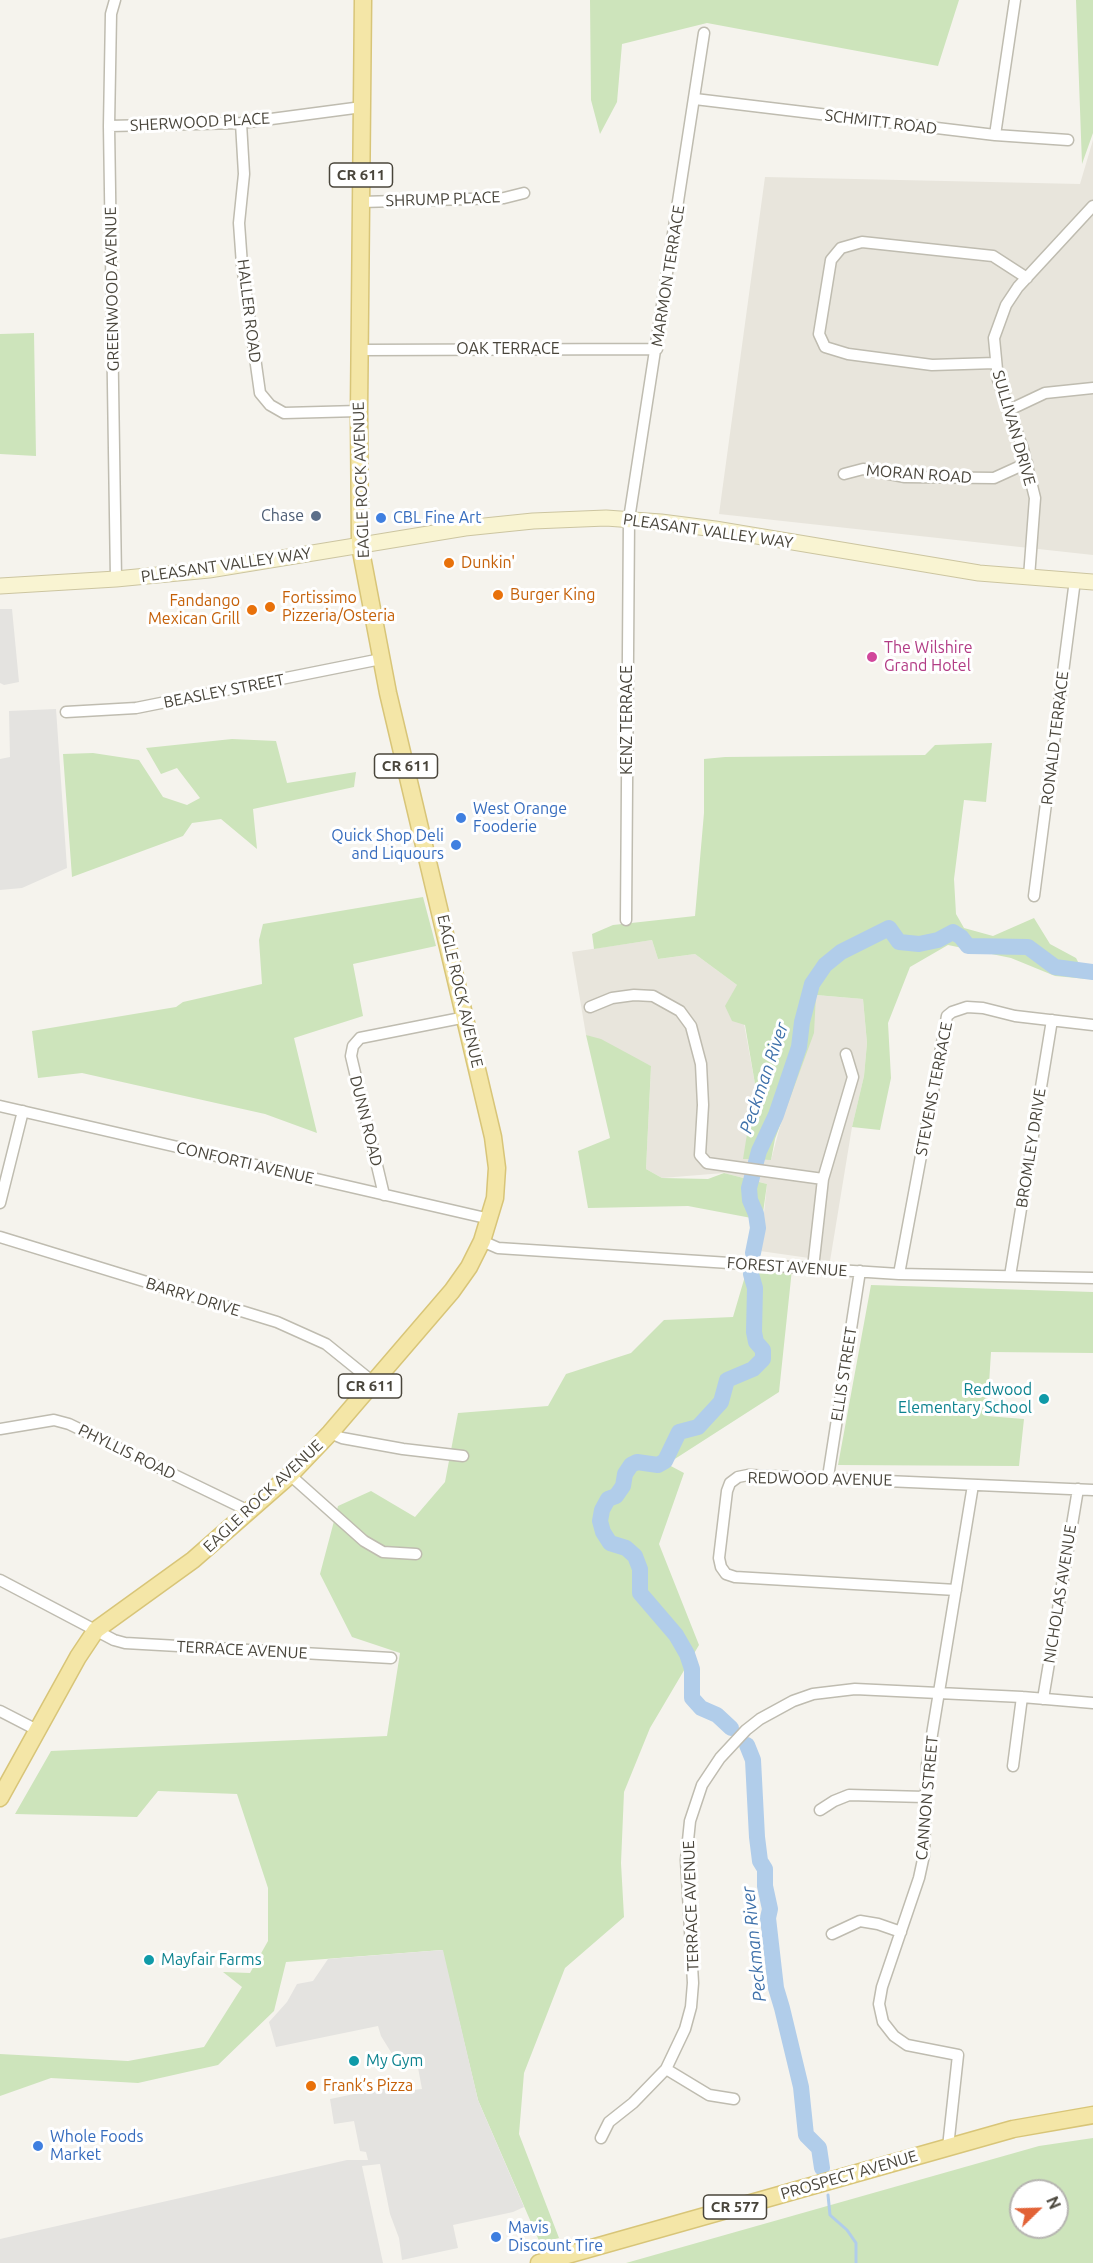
<!DOCTYPE html>
<html>
<head>
<meta charset="utf-8">
<style>
  body { margin:0 }
  #map { position:relative; width:1093px; height:2263px; overflow:hidden; background:#f5f3ed; font-family:Ubuntu,sans-serif }
  canvas { display:block }
  .north { position:absolute; left:1009px; top:2179px; width:60px; height:60px; box-sizing:border-box; background:#fff; border:2px solid #b6b5b1; border-radius:50%; rotate:67deg; font-size:16px; font-weight:700; line-height:24px; text-align:center; color:#49453b }
  .north::after { content:''; display:block; margin:auto; width:21px; height:27px; background:#e26236; clip-path:polygon(50% 0,100% 100%,50% 72%,0 100%) }
</style>
</head>
<body>
<div id="map">
<canvas width="1093" height="2263"></canvas>
<div class="north">N</div>
</div>
<script>
const c = document.querySelector('canvas').getContext('2d');
c.lineJoin = 'round';
function fill(path, color) { c.fillStyle = color; c.fill(path, 'evenodd'); }
const poly = rows => new Path2D(rows.map(r => 'M' + r).join(''));
function strokePath(path, color, width, dash) { c.strokeStyle = color; c.lineWidth = width; c.lineCap = dash ? 'butt' : 'round'; c.setLineDash(dash || []); c.stroke(path); }
function drawText(font, color, halo, rows, align = 'center') {
  c.font = font + ' Ubuntu,sans-serif'; c.lineWidth = 6; c.setLineDash([]); c.textBaseline = 'middle'; c.strokeStyle = halo; c.fillStyle = color; for (const [text, x, y, turn = 0] of rows) {
    c.save(); c.translate(x, y); c.rotate((+turn || 0) * Math.PI / 180); c.textAlign = isNaN(turn) ? turn : align; if (halo) c.strokeText(text, 0, 0); c.fillText(text, 0, 0); c.restore();
  }
}
fill(poly([
  [1093,140,1093,555,719,514,765,177,1080,184],
  [652,940,658,959,695,954,737,985,755,1084,744,1159,771,1160,815,995,863,999,867,1043,864,1076,852,1127,830,1261,760,1251,767,1184,724,1173,662,1178,646,1169,651,1066,586,1035,572,952]
]), '#e8e5dc');
fill(poly([
  [590,0,959,0,938,66,707,23,622,44,617,102,600,134,591,100],
  [1076,0,1093,0,1093,133,1082,164],
  [34,333,36,456,0,454,0,334],
  [232,739,276,741,287,783,356,772,354,787,253,809,257,849,221,819,192,823,183,836,72,877,63,754,93,753,139,760,163,797,187,805,200,798,177,768,161,774,146,748],
  [992,743,986,802,964,800,954,879,956,914,964,928,993,936,1034,918,1050,944,1076,958,1087,979,1055,976,1011,958,948,945,910,967,888,1023,891,1078,880,1130,852,1127,864,1076,867,1043,863,999,816,995,814,1033,775,1139,771,1160,743,1159,755,1084,745,1025,732,1021,725,1006,737,985,695,954,658,959,652,940,594,949,592,934,613,925,695,916,704,813,704,759,725,757,925,755,935,745],
  [423,897,436,946,353,964,363,1016,294,1038,317,1133,265,1114,82,1073,38,1078,32,1031,176,1007,183,1002,262,984,259,940,263,924],
  [586,1035,601,1039,651,1066,646,1169,662,1178,708,1179,724,1173,767,1184,762,1220,688,1206,588,1208,578,1151,610,1138],
  [748,1266,792,1269,779,1392,667,1464,684,1473,659,1544,699,1645,650,1728,624,1792,621,1863,624,1917,565,1968,524,2073,519,2134,559,2238,540,2243,478,2100,442,1950,286,1962,274,2011,218,2065,138,2083,51,2078,0,2096,0,2054,128,2061,204,2047,242,1987,223,1972,250,1973,268,1941,268,1888,237,1794,158,1791,137,1817,15,1814,51,1751,387,1736,400,1653,352,1637,320,1574,338,1506,371,1491,415,1517,445,1482,458,1413,548,1406,566,1374,631,1353,664,1320,733,1317],
  [871,1285,1093,1292,1093,1353,991,1352,987,1416,1024,1419,1019,1466,838,1465],
  [1093,2138,1093,2263,626,2263,1039,2146],
  [1021,2191,1057,2191,1057,2227,1021,2227]
]), '#cde4bb');
fill(poly([
  [0,609,12,609,19,682,4,685,0,683],
  [56,709,67,868,22,888,0,890,0,759,10,757,9,711],
  [443,1950,478,2100,524,2207,513,2212,453,2225,458,2248,402,2260,399,2238,390,2214,380,2164,362,2166,383,2263,0,2263,0,2239,347,2160,368,2160,366,2152,360,2151,354,2121,334,2124,330,2099,398,2085,413,2090,422,2089,416,2057,397,2062,381,2036,378,2026,276,2047,269,2022,287,2002,297,1984,313,1981,328,1959]
]), '#e4e3e0');
strokePath(poly([
  [828,2195,830,2215,847,2230,856,2243,856,2263]
]), '#b1cdea', 3);
strokePath(poly([
  [753,1253,758,1228,756,1214,750,1200,749,1188,759,1151,776,1115,799,1047,802,1022,812,984,825,965,841,952,889,928,899,942,919,944,938,940,953,932,961,937,968,946,1028,947,1055,967,1093,972],
  [731,1728,717,1715,701,1708,692,1698,692,1669,687,1654,676,1635,640,1593,640,1569,635,1556,626,1548,610,1543,603,1532,600,1521,602,1510,608,1499,616,1496,623,1486,625,1474,631,1465,637,1462,658,1465,665,1461,679,1432,698,1427,721,1402,727,1380,753,1369,763,1359,763,1350,756,1342,754,1332,755,1288,751,1274],
  [747,1745,753,1760,757,1837,760,1861,765,1869,765,1886,770,1909,768,1918,776,1988,782,2008,801,2087,806,2135,819,2148,822,2168]
]), '#b1cdea', 16);
const minor = poly([
  [115,0,111,14,109,126,116,579],
  [695,99,995,135,1068,140],
  [241,123,244,174,239,223,242,265,260,393,270,405,284,413,359,411],
  [109,126,241,123,362,107],
  [995,135,1015,0],
  [361,202,504,198,524,193],
  [360,350,657,349],
  [995,363,932,365,848,354,825,347,819,334,831,260,841,248,862,242,993,256,1027,278],
  [1009,410,1045,393,1093,388],
  [844,474,863,469,905,477,994,478,1027,463],
  [1029,577,1035,498,1023,449,998,380,994,338,1006,305,1018,287,1093,206],
  [66,712,136,708,381,659],
  [1034,896,1075,580],
  [626,920,629,519,704,33],
  [590,1007,612,998,634,995,653,996,680,1011,691,1026,701,1064,703,1105,700,1155,707,1163,823,1179],
  [0,1106,490,1219],
  [384,1195,351,1056,353,1046,360,1038,466,1017],
  [0,1203,23,1111],
  [0,1237,277,1322,326,1344,373,1382],
  [482,1241,498,1248,899,1274,1093,1278],
  [813,1268,823,1179,853,1077,846,1054],
  [899,1274,947,1016,952,1012,967,1007,983,1008,1015,1016,1093,1025],
  [1010,1276,1052,1020],
  [0,1429,54,1420,69,1424,249,1511],
  [330,1433,342,1438,403,1449,463,1456],
  [290,1475,364,1541,383,1552,416,1554],
  [828,1477,860,1271],
  [0,1580,114,1640,125,1643,391,1658],
  [956,1590,735,1577,726,1574,721,1567,719,1558,727,1491,730,1483,738,1477,748,1475,1093,1490],
  [1043,1699,1078,1489],
  [0,1711,37,1730],
  [1013,1766,1022,1697],
  [820,1810,834,1801,849,1795,925,1797],
  [832,1934,860,1921,878,1924,901,1932],
  [666,2069,709,2095,734,2099],
  [601,2138,609,2122,633,2103,666,2069,685,2029,691,2007,693,1983,686,1860,690,1821,702,1785,720,1758,746,1730,760,1719,793,1701,813,1694,855,1689,1022,1697,1093,1703],
  [948,2147,958,2055,907,2045,894,2036,883,2022,879,2004,882,1987,919,1878,924,1855,927,1765,973,1485]
]);
const secondary = poly([
  [0,586,116,579,209,570,465,528,533,521,606,518,661,522,715,529,979,573,1093,582]
]);
const primary = poly([
  [0,1798,78,1657,96,1630,193,1560,290,1475,330,1433,452,1291,469,1267,482,1241,495,1198,497,1168,493,1137,388,693,360,546,359,411,363,0],
  [539,2263,1013,2129,1093,2115]
]);
strokePath(minor, '#bfbcb0', 13);
strokePath(secondary, '#ccc5a0', 17);
strokePath(primary, '#d8c578', 19);
strokePath(minor, '#fff', 10);
strokePath(secondary, '#f9f4d2', 15);
strokePath(primary, '#f4e6a7', 16);
for (const [x, y, r, color] of [
  [316,516,6,"#5c6f8a"],
  [381,518,6,"#3f7fe0"],
  [449,563,6,"#e8710a"],
  [498,595,6,"#e8710a"],
  [270,607,6,"#e8710a"],
  [252,610,6,"#e8710a"],
  [872,657,6,"#d1479c"],
  [461,818,6,"#3f7fe0"],
  [456,845,6,"#3f7fe0"],
  [1044,1399,6,"#0f9aa8"],
  [149,1960,6,"#0f9aa8"],
  [354,2061,6,"#0f9aa8"],
  [311,2086,6,"#e8710a"],
  [38,2146,6,"#3f7fe0"],
  [496,2237,6,"#3f7fe0"]
]) { const dot = new Path2D(); dot.arc(x, y, r, 0, 2 * Math.PI); c.fillStyle = color; c.fill(dot); strokePath(dot, '#fff', 2); }
for (const [x, y, w] of [
  [361,175,63],
  [406,766,63],
  [370,1386,63],
  [735,2207,63]
]) { const box = new Path2D(); box.roundRect(x - w / 2, y - 12, w, 24, 4.5); c.fillStyle = '#fff'; c.fill(box); strokePath(box, '#49453b', 1.5); }
drawText('bold 15px', '#49453b', null, [
  ["CR 611",361,175],
  ["CR 611",406,766],
  ["CR 611",370,1386],
  ["CR 577",735,2207]
]);
drawText('16px', '#49453b', '#fff', [
  ["SHERWOOD PLACE",200,122,-3],
  ["SCHMITT ROAD",881,122,7],
  ["SHRUMP PLACE",443,199,-2],
  ["MARMON TERRACE",668,276,-81],
  ["GREENWOOD AVENUE",112,289,-91],
  ["HALLER ROAD",249,311,83],
  ["OAK TERRACE",508,349],
  ["SULLIVAN DRIVE",1014,428,74],
  ["MORAN ROAD",919,474,4],
  ["EAGLE ROCK AVENUE",361,480,-92],
  ["PLEASANT VALLEY WAY",708,531,8],
  ["PLEASANT VALLEY WAY",226,565,-8],
  ["BEASLEY STREET",224,691,-11],
  ["KENZ TERRACE",627,720,-90],
  ["RONALD TERRACE",1055,738,-83],
  ["EAGLE ROCK AVENUE",460,991,77],
  ["STEVENS TERRACE",934,1089,-79],
  ["DUNN ROAD",366,1121,76],
  ["BROMLEY DRIVE",1031,1148,-81],
  ["CONFORTI AVENUE",245,1163,13],
  ["FOREST AVENUE",787,1267,4],
  ["BARRY DRIVE",193,1297,17],
  ["ELLIS STREET",844,1374,-81],
  ["PHYLLIS ROAD",127,1452,26],
  ["REDWOOD AVENUE",820,1479,1],
  ["EAGLE ROCK AVENUE",263,1496,-43],
  ["NICHOLAS AVENUE",1060,1594,-81],
  ["TERRACE AVENUE",242,1650,3],
  ["CANNON STREET",927,1798,-85],
  ["TERRACE AVENUE",691,1906,-92],
  ["PROSPECT AVENUE",849,2175,-16]
]);
drawText('16px', '#4e5e75', '#fff', [
  ["Chase",304,516]
], 'right');
drawText('16px', '#366cbe', '#fff', [
  ["CBL Fine Art",393,518],
  ["West Orange",473,809],
  ["Fooderie",473,827],
  ["Quick Shop Deli",444,836,"right"],
  ["and Liquours",444,854,"right"],
  ["Whole Foods",50,2137],
  ["Market",50,2155],
  ["Mavis",508,2228],
  ["Discount Tire",508,2246]
], 'left');
drawText('16px', '#c56008', '#fff', [
  ["Dunkin'",461,563],
  ["Burger King",510,595],
  ["Fortissimo",282,598],
  ["Pizzeria/Osteria",282,616],
  ["Fandango",240,601,"right"],
  ["Mexican Grill",240,619,"right"],
  ["Frank’s Pizza",323,2086]
], 'left');
drawText('16px', '#b23c85', '#fff', [
  ["The Wilshire",884,648],
  ["Grand Hotel",884,666]
], 'left');
drawText('16px', '#0d838f', '#fff', [
  ["Redwood",1032,1390,"right"],
  ["Elementary School",1032,1408,"right"],
  ["Mayfair Farms",161,1960],
  ["My Gym",366,2061]
], 'left');
drawText('italic 18px', '#3f71aa', '#fff', [
  ["Peckman River",764,1078,-71],
  ["Peckman River",754,1944,-96]
]);
</script>
</body>
</html>
